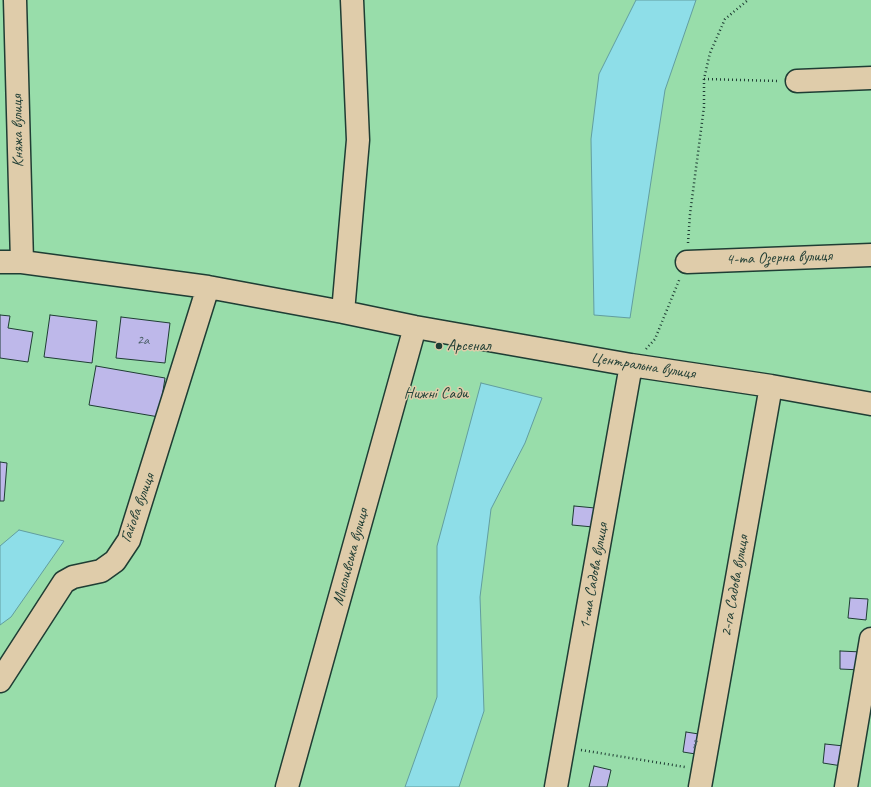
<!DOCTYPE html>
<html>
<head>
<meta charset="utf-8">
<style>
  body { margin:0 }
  canvas { display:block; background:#dfccaa }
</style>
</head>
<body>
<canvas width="871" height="787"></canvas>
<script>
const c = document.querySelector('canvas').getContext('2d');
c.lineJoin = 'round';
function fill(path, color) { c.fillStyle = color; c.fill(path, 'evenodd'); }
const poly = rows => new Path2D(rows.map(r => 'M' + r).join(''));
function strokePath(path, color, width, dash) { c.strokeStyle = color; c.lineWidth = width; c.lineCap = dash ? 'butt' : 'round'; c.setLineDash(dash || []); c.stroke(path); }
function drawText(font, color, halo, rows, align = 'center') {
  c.font = font + ' Caveat,sans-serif'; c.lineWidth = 3; c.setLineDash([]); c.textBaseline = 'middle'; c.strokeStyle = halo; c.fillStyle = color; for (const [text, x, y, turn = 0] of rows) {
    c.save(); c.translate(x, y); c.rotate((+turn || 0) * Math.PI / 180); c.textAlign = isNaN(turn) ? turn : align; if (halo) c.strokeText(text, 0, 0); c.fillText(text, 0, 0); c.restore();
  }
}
fill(poly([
  [0,0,871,0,871,787,0,787]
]), '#98ddaa');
const water = poly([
  [636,0,696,0,665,90,630,318,594,315,591,139,599,74,636,0],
  [481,383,542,398,525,443,491,509,480,597,484,711,459,787,405,787,437,697,437,546,481,383],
  [19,530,64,541,11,617,0,625,0,546,19,530]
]);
fill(water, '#8edee8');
strokePath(water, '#629ea0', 1);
const building = poly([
  [0,315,10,316,8,328,33,332,28,362,0,358,0,315],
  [50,315,97,321,92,363,44,357,50,315],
  [121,317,170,323,165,363,116,358,121,317],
  [96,366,165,378,159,417,89,405,96,366],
  [0,462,7,463,4,501,0,501,0,462],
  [574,506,595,508,593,527,572,525,574,506],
  [850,598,868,599,866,620,848,618,850,598],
  [840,651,862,652,861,670,840,669,840,651],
  [686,732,705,735,702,755,683,752,686,732],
  [825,744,844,746,842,766,823,763,825,744],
  [594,766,611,770,607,787,589,787,594,766]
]);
fill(building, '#beb8ea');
strokePath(building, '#1f3d34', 1);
const minor = poly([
  [15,0,22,262],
  [797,81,871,78],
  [0,262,22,262,208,287,343,312,415,327,631,365,771,386,871,404],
  [687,262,871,255],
  [343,312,358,140,352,0],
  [0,681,64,582,73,577,101,571,115,561,129,540,208,287],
  [287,787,415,327],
  [556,787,631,365],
  [700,787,771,386],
  [846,787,871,639]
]);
strokePath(minor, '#1f3d34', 25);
strokePath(poly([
  [704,79,778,81],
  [688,243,690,214,704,107,704,79,710,53,725,19,748,0],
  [646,349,655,339,680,278],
  [581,750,685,767]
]), '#1f3d34', 2.5, [1, 3]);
strokePath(minor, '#dfccaa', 22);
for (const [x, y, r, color] of [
  [439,346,4,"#1f3d34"]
]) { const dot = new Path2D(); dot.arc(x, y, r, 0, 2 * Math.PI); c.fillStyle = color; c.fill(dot); strokePath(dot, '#dfccaa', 1.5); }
drawText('14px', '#475c62', null, [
  ["2а",143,340],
  ["7",694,744]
]);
drawText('16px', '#1f3d34', '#dfccaa', [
  ["Княжа вулиця",18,131,-91],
  ["4-та Озерна вулиця",779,258,-2],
  ["Центральна вулиця",643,366,9],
  ["Гайова вулиця",138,508,-70],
  ["Мисливська вулиця",351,557,-75],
  ["1-ша Садова вулиця",594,576,-80],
  ["2-га Садова вулиця",735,586,-80]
]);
drawText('16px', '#1f3d34', '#dfccaa', [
  ["Арсенал",447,346]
], 'left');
drawText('16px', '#25453a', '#dfccaa', [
  ["Нижні Сади",436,394]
]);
</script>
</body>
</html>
